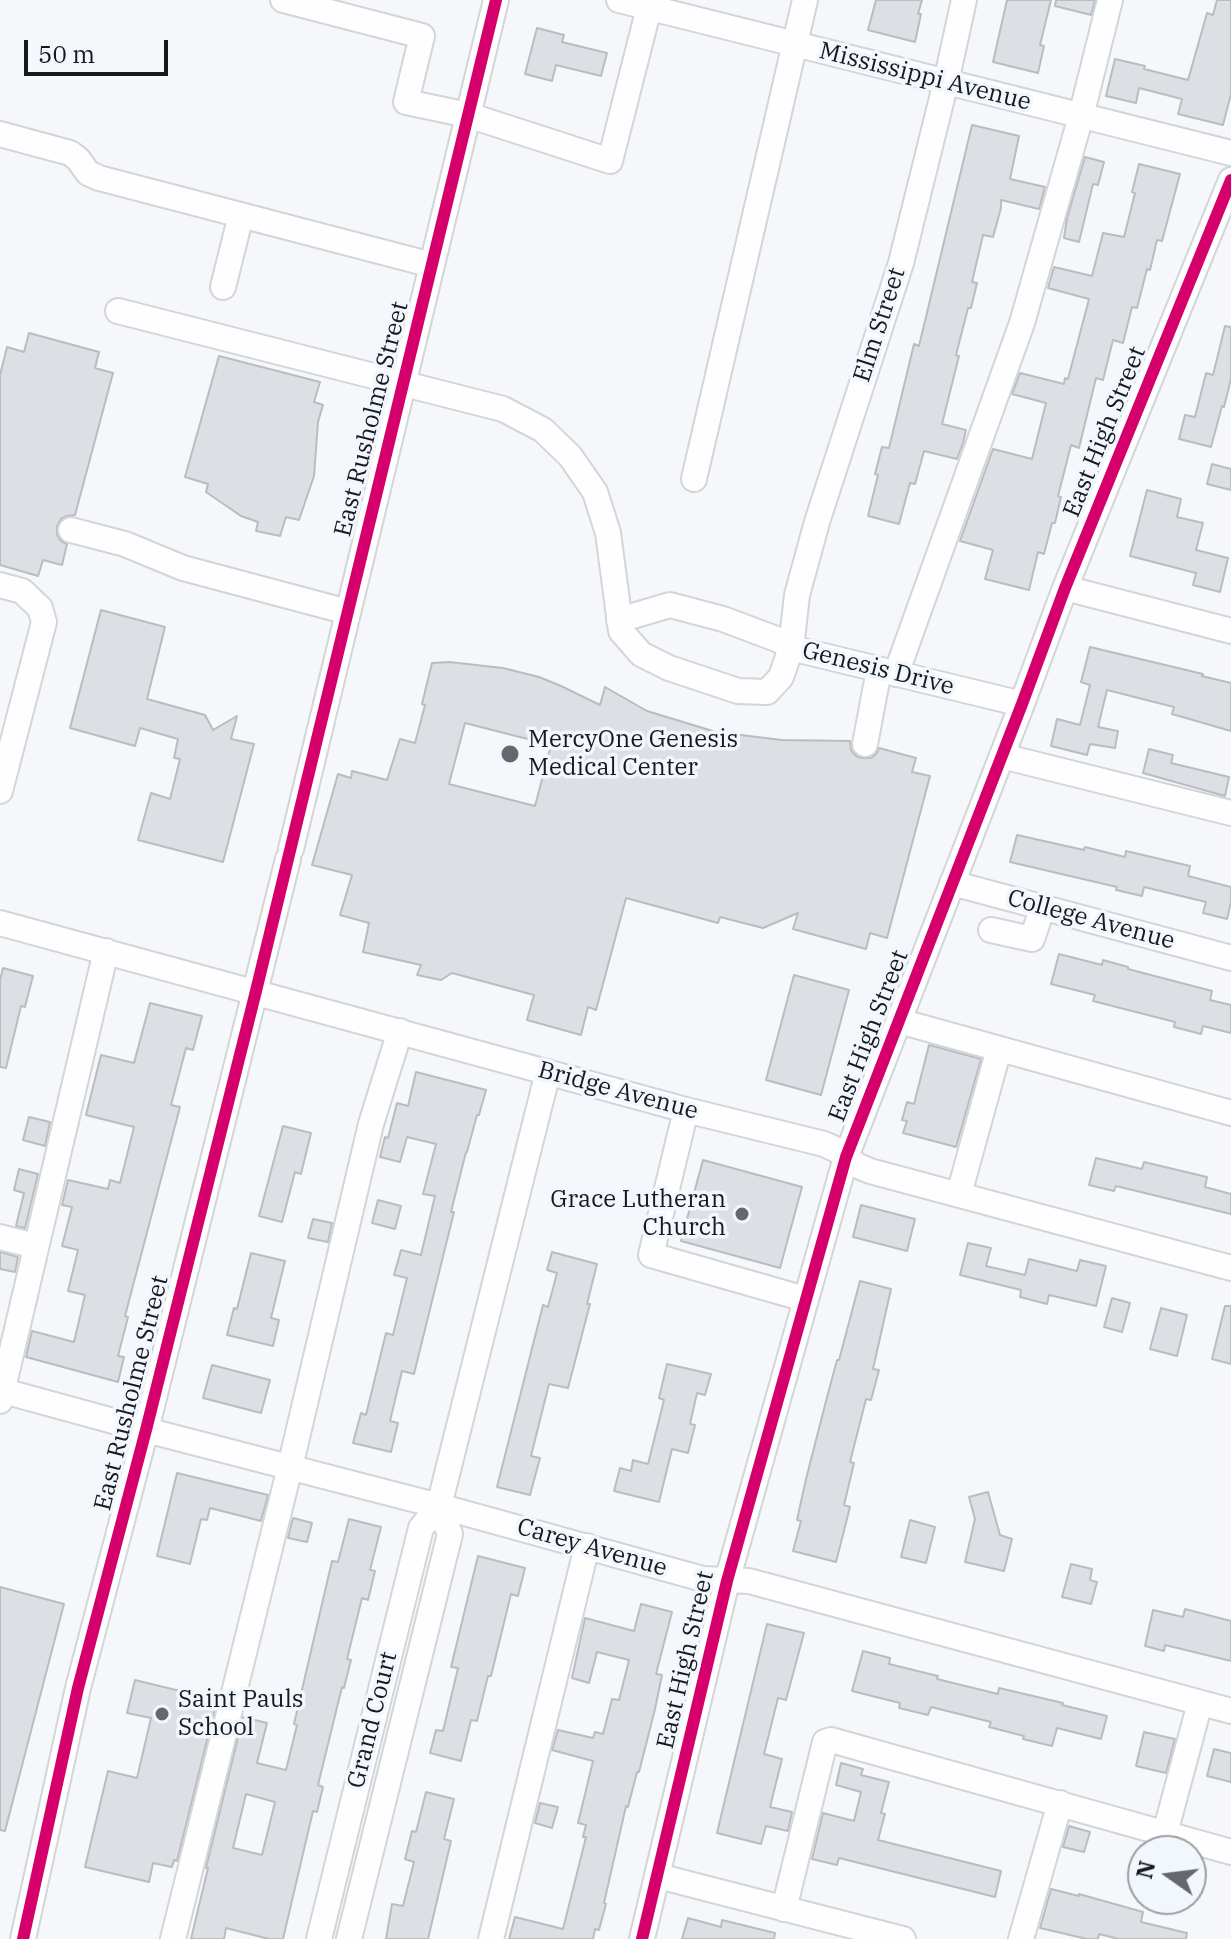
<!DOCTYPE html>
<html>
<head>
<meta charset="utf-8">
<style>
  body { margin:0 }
  #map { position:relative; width:1231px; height:1939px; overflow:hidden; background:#f5f7fa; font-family:"IBM Plex Serif",serif }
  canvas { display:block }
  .north { position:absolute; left:1127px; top:1835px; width:80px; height:80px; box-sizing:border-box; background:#f2f7fd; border:2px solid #9a9fa4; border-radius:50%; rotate:284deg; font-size:22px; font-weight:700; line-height:32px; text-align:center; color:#161a1f }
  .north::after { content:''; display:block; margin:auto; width:28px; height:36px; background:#64676c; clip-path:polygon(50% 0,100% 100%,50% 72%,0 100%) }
  .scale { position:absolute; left:24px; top:40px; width:144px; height:36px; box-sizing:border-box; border:4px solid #161a1f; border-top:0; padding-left:10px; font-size:24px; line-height:28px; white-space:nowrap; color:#161a1f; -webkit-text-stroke:6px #f2f7fd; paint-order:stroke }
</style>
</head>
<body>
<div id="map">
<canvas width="1231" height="1939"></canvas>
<div class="north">N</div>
<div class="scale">50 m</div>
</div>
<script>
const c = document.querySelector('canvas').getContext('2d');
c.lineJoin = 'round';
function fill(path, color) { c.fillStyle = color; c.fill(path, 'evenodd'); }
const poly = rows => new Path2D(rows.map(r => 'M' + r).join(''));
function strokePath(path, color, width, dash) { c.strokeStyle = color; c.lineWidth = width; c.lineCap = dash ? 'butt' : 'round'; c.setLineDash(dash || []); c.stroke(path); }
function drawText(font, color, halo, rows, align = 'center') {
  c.font = font + ' "IBM Plex Serif",serif'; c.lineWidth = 7; c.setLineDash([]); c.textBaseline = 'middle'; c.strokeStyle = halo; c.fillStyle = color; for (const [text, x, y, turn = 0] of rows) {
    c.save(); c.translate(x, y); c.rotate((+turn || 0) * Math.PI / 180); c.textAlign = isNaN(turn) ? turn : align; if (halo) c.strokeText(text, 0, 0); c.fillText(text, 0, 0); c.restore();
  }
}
const building = poly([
  [876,0,922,0,918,14,921,14,915,42,868,30,876,0],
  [1007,0,1051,0,1040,45,1044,46,1038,73,993,62,1007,0],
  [1056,0,1095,0,1091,15,1055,6,1056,0],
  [1217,0,1231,0,1231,94,1223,125,1178,114,1182,99,1139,88,1136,103,1106,96,1115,59,1145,66,1144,69,1188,80,1207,13,1213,15,1217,0],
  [537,28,564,35,562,42,607,53,601,76,556,65,552,81,525,74,537,28],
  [972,125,1019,136,1010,179,1045,187,1039,209,1001,200,1001,208,993,237,983,235,972,282,977,283,971,308,968,308,956,355,959,356,942,424,966,430,963,443,957,459,924,451,915,484,910,483,899,524,868,516,878,475,875,474,882,447,889,448,914,344,919,346,972,125],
  [1085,157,1104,162,1098,185,1093,184,1079,242,1064,238,1067,218,1085,157],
  [1139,164,1180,174,1162,241,1157,240,1150,270,1147,269,1137,308,1132,307,1123,343,1113,340,1103,380,1096,378,1079,448,1071,445,1058,496,1061,497,1055,523,1052,523,1044,554,1038,552,1029,590,985,579,993,550,960,541,993,449,1032,459,1046,403,1012,394,1020,373,1064,384,1065,378,1068,379,1089,299,1048,288,1054,267,1092,276,1103,233,1124,237,1135,193,1132,192,1139,164],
  [1225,326,1231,327,1231,379,1224,407,1222,406,1211,447,1179,439,1185,415,1195,417,1206,373,1213,375,1225,326],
  [29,333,99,352,95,368,113,373,75,515,66,516,61,519,57,526,57,535,61,541,67,544,62,565,43,560,38,576,0,565,0,375,7,347,24,352,29,333],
  [219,356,320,382,314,402,323,405,318,422,314,476,299,520,286,517,280,536,256,531,258,522,241,516,206,492,208,484,185,477,219,356],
  [1212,464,1231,469,1231,490,1207,484,1212,464],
  [1147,490,1181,499,1177,517,1203,523,1196,550,1228,558,1220,592,1193,585,1196,573,1130,556,1147,490],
  [101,610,165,627,147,699,205,715,213,730,237,716,231,739,254,744,223,862,138,840,151,793,170,799,180,759,174,758,178,739,140,728,135,746,70,728,101,610],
  [1090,647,1203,674,1202,676,1231,683,1231,731,1172,714,1174,707,1107,690,1098,727,1118,731,1115,748,1090,744,1087,755,1051,746,1057,719,1080,725,1090,685,1081,682,1090,647],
  [449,662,503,668,539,677,561,686,600,705,605,687,647,711,716,732,782,740,850,741,851,750,856,756,861,758,871,758,876,754,879,748,916,758,912,772,930,776,887,938,870,933,866,949,793,929,798,913,763,928,720,917,718,923,626,898,596,1010,588,1007,581,1035,527,1020,534,995,452,973,441,980,417,975,421,965,363,952,369,923,340,915,352,875,312,865,338,774,351,778,352,771,387,780,400,739,415,743,425,705,422,704,432,663,449,662],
  [465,723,551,745,535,806,449,784,465,723],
  [1149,749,1173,755,1171,763,1229,777,1225,796,1143,773,1149,749],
  [1017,835,1084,850,1085,847,1125,857,1126,851,1190,866,1188,876,1231,887,1231,902,1227,919,1203,913,1206,902,1144,887,1142,896,1116,890,1117,887,1010,862,1017,835],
  [1059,954,1102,965,1103,960,1128,967,1128,969,1212,991,1210,1000,1231,1005,1231,1033,1203,1026,1201,1034,1174,1027,1175,1022,1093,1001,1095,995,1051,984,1059,954],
  [3,968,33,976,25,1007,21,1006,6,1068,0,1067,0,980,3,968],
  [794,975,849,990,821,1095,766,1080,794,975],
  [150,1003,202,1016,193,1050,186,1048,171,1105,180,1107,125,1316,128,1317,118,1356,124,1357,118,1382,26,1357,32,1331,74,1342,85,1295,68,1291,78,1250,62,1246,72,1207,62,1205,68,1180,108,1189,110,1180,120,1183,134,1127,86,1115,101,1055,134,1063,150,1003],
  [929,1045,981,1059,956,1147,903,1133,907,1121,902,1120,907,1102,914,1104,929,1045],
  [416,1072,486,1090,479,1115,477,1115,467,1152,466,1152,451,1212,454,1212,414,1374,402,1371,390,1421,398,1423,391,1452,353,1443,361,1413,366,1415,386,1333,393,1335,407,1278,394,1275,401,1250,421,1255,435,1196,423,1194,436,1144,407,1137,400,1162,380,1157,385,1137,388,1138,397,1103,408,1106,416,1072],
  [29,1117,50,1122,45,1146,23,1140,29,1117],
  [283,1126,311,1133,301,1174,295,1172,282,1222,259,1216,283,1126],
  [1096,1158,1142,1169,1144,1162,1207,1177,1205,1187,1231,1194,1231,1214,1116,1186,1114,1191,1089,1185,1096,1158],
  [703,1160,802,1187,780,1268,681,1241,703,1160],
  [19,1169,38,1174,25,1228,16,1226,24,1193,14,1190,19,1169],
  [378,1200,401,1206,395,1229,372,1223,378,1200],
  [861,1205,915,1219,907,1251,853,1237,861,1205],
  [313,1219,332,1223,328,1242,308,1238,313,1219],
  [968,1243,991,1248,986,1266,1025,1275,1029,1259,1077,1271,1080,1260,1106,1266,1096,1306,1049,1295,1047,1304,1020,1297,1021,1290,960,1275,968,1243],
  [0,1252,18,1257,15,1272,0,1269,0,1252],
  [552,1252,597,1264,587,1304,590,1304,568,1388,549,1384,531,1456,540,1458,530,1495,497,1487,543,1305,548,1307,557,1273,547,1270,552,1252],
  [251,1253,285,1261,271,1318,279,1320,273,1346,227,1335,234,1308,237,1309,251,1253],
  [860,1281,891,1289,873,1369,879,1370,871,1400,866,1399,850,1462,854,1463,844,1505,850,1507,836,1562,793,1551,801,1521,797,1520,806,1479,825,1405,837,1360,839,1360,860,1281],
  [1112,1298,1130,1303,1122,1332,1104,1327,1112,1298],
  [1225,1306,1231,1306,1231,1364,1212,1359,1225,1306],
  [1161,1308,1187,1315,1177,1356,1150,1349,1161,1308],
  [667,1364,711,1374,705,1395,697,1393,690,1424,695,1425,688,1453,672,1449,659,1502,614,1491,620,1468,631,1471,633,1460,648,1464,664,1400,659,1398,667,1364],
  [212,1365,270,1380,261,1413,203,1398,212,1365],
  [177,1473,268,1495,261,1521,210,1508,207,1520,201,1519,190,1564,157,1556,177,1473],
  [988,1492,1000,1535,1012,1539,1004,1571,965,1562,975,1519,969,1497,988,1492],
  [293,1518,312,1523,307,1542,288,1538,293,1518],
  [349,1519,381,1527,370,1570,375,1571,368,1600,362,1598,347,1659,351,1660,344,1688,342,1687,318,1785,323,1787,317,1812,313,1811,283,1939,269,1939,226,1928,224,1939,191,1939,208,1868,206,1868,243,1717,267,1723,257,1763,286,1770,297,1725,294,1724,332,1561,338,1562,349,1519],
  [246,1794,275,1802,262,1855,233,1848,246,1794],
  [910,1520,935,1527,926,1563,901,1557,910,1520],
  [478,1556,525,1568,518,1596,511,1594,491,1676,488,1676,477,1721,471,1720,461,1761,430,1753,436,1730,443,1731,458,1668,451,1667,478,1556],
  [1071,1564,1092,1569,1090,1580,1097,1582,1091,1604,1062,1597,1071,1564],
  [0,1587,64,1604,5,1831,0,1830,0,1587],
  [641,1604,672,1612,656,1674,662,1675,655,1709,639,1772,637,1772,628,1807,626,1806,604,1903,606,1904,599,1930,595,1929,593,1939,509,1939,515,1917,563,1929,586,1837,583,1837,586,1825,578,1823,593,1761,552,1750,558,1730,593,1738,595,1732,603,1734,612,1699,619,1700,629,1660,597,1652,589,1683,572,1678,585,1618,634,1631,641,1604],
  [1185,1609,1231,1621,1231,1661,1165,1645,1164,1651,1145,1646,1153,1610,1183,1617,1185,1609],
  [767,1624,804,1633,786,1700,778,1698,764,1754,782,1759,770,1807,792,1812,788,1831,766,1826,761,1844,717,1833,767,1624],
  [863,1651,890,1658,889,1664,938,1676,937,1679,998,1694,999,1688,1063,1703,1062,1705,1107,1716,1101,1739,1057,1728,1052,1746,1023,1739,1024,1736,989,1727,991,1722,931,1707,928,1715,899,1708,900,1703,852,1691,863,1651],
  [135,1680,217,1700,177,1861,174,1860,172,1867,153,1863,149,1882,85,1867,108,1771,137,1778,151,1718,127,1713,135,1680],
  [1144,1732,1175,1739,1166,1773,1136,1766,1144,1732],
  [1214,1749,1231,1753,1231,1782,1207,1776,1214,1749],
  [841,1763,863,1769,861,1775,889,1782,881,1813,885,1814,878,1840,1001,1871,995,1897,839,1858,837,1865,812,1859,823,1813,854,1821,861,1792,836,1785,841,1763],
  [426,1792,454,1799,444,1839,451,1841,428,1939,386,1939,392,1904,403,1906,414,1862,405,1859,412,1831,416,1832,426,1792],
  [540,1803,558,1807,552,1828,535,1823,540,1803],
  [1069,1826,1090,1832,1084,1852,1063,1847,1069,1826],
  [1051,1889,1079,1896,1079,1894,1143,1912,1141,1922,1187,1933,1186,1939,1119,1939,1099,1934,1098,1939,1087,1939,1040,1928,1051,1889],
  [688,1918,721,1927,722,1920,775,1933,774,1939,682,1939,688,1918]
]);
fill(building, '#dcdfe3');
strokePath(building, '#babdc0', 2);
const minor = poly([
  [283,0,422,36,406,102,468,115,610,161,651,0],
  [619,0,1231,153],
  [0,134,70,153,78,159,88,173,99,178,432,265],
  [223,287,241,215],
  [118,311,503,409,543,430,570,456,595,492,608,533,621,631,641,654,669,668,738,691,767,692,781,677,791,648,1022,704],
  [694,479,805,0],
  [71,530,125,544,183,568,348,612],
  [0,585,22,591,40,608,44,622,0,791],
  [1065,588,1231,631],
  [619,620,670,605,723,619,779,640,791,648,797,595,817,522,901,263,946,82,964,0],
  [896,674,1022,323,1081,116,1110,0],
  [865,744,879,670],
  [1002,756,1231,813],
  [291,849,496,0],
  [952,883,1231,958],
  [0,923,686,1110,824,1144,837,1150,858,1166,870,1171,1231,1268],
  [991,930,1032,939,1043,907],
  [899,1021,1231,1113],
  [686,1110,651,1255,805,1299],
  [959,1194,999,1049],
  [0,1237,35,1246],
  [0,1390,146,1430,439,1506,703,1579,749,1581,1231,1711],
  [0,1401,106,951],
  [1165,1833,1200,1703],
  [658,1876,903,1939],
  [784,1909,825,1742,831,1740,1231,1852],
  [23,1939,78,1688,146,1430,288,859],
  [173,1939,290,1467,371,1124,400,1031],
  [319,1939,421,1528,439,1506,548,1072],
  [349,1939,450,1534,439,1506],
  [491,1939,587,1546],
  [642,1939,727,1581,846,1157,1022,704,1065,588,1231,180],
  [1021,1939,1060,1803]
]);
strokePath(minor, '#d2d5d9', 28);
strokePath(minor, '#fefefe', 24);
strokePath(poly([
  [23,1939,78,1688,146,1430,256,991,496,0],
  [642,1939,727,1581,846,1157,1022,704,1065,588,1231,180]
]), '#d6006c', 12);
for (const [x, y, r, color] of [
  [510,754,10,"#64676c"],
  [742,1214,8,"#64676c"],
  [162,1714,8,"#64676c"]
]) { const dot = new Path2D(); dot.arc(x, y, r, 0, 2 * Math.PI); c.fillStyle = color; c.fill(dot); strokePath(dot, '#f2f7fd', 3); }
drawText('24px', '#161a1f', '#f2f7fd', [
  ["Mississippi Avenue",925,77,14],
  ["Elm Street",880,325,-72],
  ["East Rusholme Street",372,419,-76],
  ["East High Street",1105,432,-68],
  ["Genesis Drive",878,669,14],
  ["College Avenue",1091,920,15],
  ["East High Street",869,1036,-69],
  ["Bridge Avenue",618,1091,15],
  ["East Rusholme Street",132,1393,-76],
  ["Carey Avenue",592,1548,16],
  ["East High Street",686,1660,-77],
  ["Grand Court",373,1720,-76]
]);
drawText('24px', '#161a1f', '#f2f7fd', [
  ["MercyOne Genesis",528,740],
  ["Medical Center",528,768],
  ["Grace Lutheran",726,1200,"right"],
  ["Church",726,1228,"right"],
  ["Saint Pauls",178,1700],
  ["School",178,1728]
], 'left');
</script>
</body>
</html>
